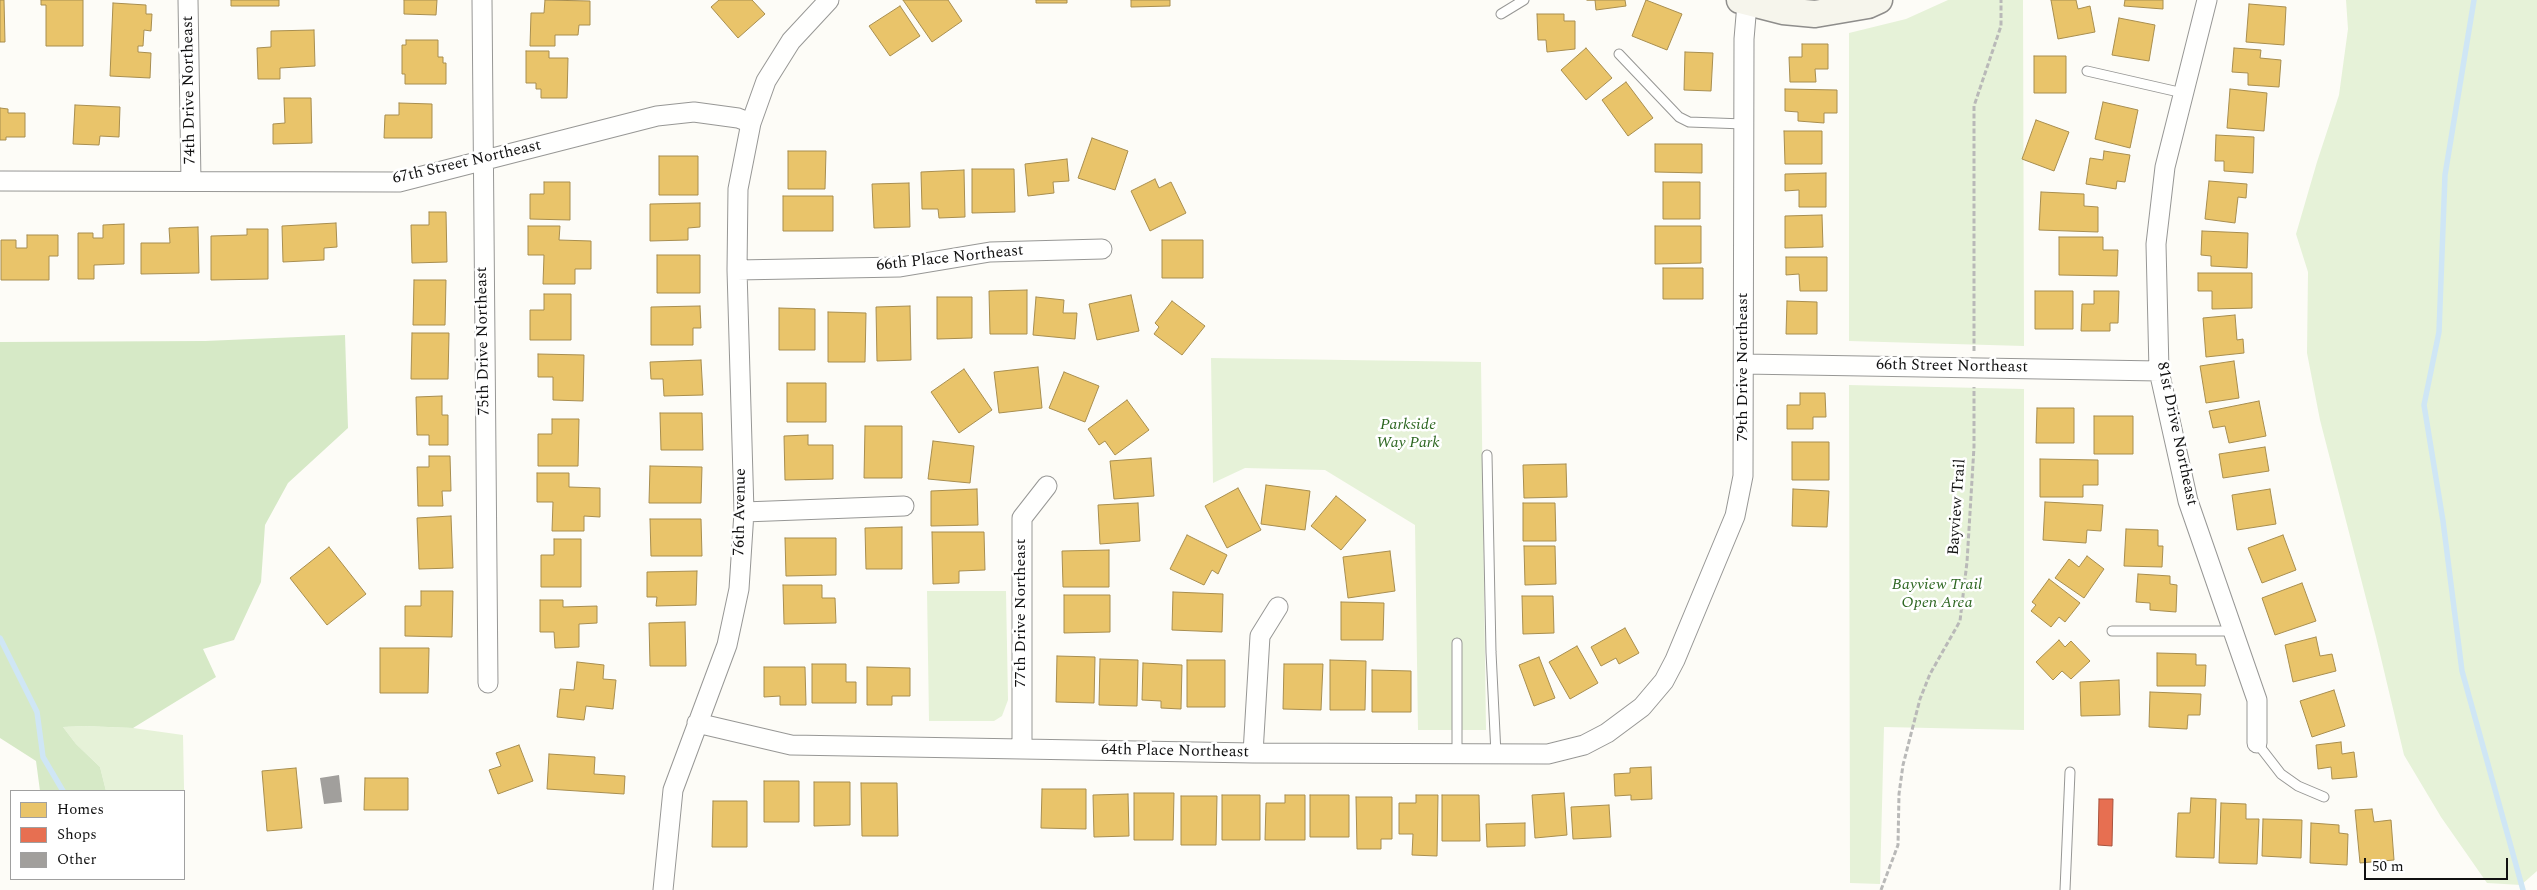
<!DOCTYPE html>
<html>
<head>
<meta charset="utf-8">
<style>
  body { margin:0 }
  #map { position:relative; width:2537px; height:890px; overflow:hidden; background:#fdfcf7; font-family:Spectral,serif }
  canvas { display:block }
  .legend { position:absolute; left:10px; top:790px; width:175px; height:90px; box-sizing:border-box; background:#fff; border:1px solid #a0a0a0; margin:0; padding:6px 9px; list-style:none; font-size:15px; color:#111 }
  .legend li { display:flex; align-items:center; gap:10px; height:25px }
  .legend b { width:25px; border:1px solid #a0a0a0 }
  .scale { position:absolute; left:2364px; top:858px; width:144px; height:22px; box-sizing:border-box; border:2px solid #111; border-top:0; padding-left:6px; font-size:15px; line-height:18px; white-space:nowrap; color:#111; -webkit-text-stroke:4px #fff; paint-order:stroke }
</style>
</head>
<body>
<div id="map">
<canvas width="2537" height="890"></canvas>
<ul class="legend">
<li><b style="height:14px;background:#e9c46a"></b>Homes</li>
<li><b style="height:14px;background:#e76f51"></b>Shops</li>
<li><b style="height:14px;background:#a19f9c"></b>Other</li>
</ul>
<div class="scale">50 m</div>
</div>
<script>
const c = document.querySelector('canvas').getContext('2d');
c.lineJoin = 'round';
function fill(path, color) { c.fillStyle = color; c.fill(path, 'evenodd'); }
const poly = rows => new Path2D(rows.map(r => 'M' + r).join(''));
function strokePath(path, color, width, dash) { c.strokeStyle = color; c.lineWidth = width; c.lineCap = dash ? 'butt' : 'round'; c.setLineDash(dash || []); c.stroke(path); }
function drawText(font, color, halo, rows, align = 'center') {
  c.font = font + ' Spectral,serif'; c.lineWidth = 5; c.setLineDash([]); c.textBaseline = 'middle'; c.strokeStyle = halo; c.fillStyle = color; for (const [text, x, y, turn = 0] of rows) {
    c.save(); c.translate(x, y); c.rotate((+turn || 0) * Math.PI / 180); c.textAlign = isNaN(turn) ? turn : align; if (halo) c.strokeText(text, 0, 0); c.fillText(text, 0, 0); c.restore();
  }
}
fill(poly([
  [1948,0,2023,0,2024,346,1849,341,1849,33,1906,19],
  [2346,0,2537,0,2537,871,2521,885,2487,883,2441,817,2404,755,2376,637,2320,420,2307,353,2308,272,2296,234,2317,162,2339,95,2348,29],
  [1211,358,1481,362,1486,730,1418,730,1415,525,1325,470,1245,468,1213,483],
  [1849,385,2024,389,2024,730,1884,727,1880,884,1850,883],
  [927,591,1006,591,1008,700,1002,716,994,721,929,721],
  [84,726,133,728,183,735,185,839,184,791,106,791,100,767,76,744,63,727]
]), '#e6f2d8');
fill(poly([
  [345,335,348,428,288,483,265,525,261,582,234,640,203,649,216,677,133,728,84,726,63,727,76,744,100,767,106,791,40,791,36,761,0,738,0,342,205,341]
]), '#d6e9c6');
const homes = poly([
  [0,0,4,0,5,42,0,42,0,0],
  [41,0,83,0,83,46,46,46,46,5,41,5,41,0],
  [231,0,279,0,279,6,231,6,231,0],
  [404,0,437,0,436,15,404,14,404,0],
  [545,0,590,1,590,25,579,25,578,35,555,35,555,46,530,46,531,13,544,13,545,0],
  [719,0,752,0,765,14,738,38,711,7,719,0],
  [903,0,948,0,962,21,932,42,903,0],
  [1036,0,1067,0,1067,3,1036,3,1036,0],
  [1131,0,1170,0,1170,6,1131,7,1131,0],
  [1587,0,1625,0,1626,6,1596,10,1595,0,1587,0],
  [1646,0,1682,14,1667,50,1632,36,1646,0],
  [2051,0,2076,0,2078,9,2090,6,2095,32,2058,39,2051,0],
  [2125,0,2163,0,2163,9,2124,6,2125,0],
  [113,3,146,5,146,14,152,14,151,31,144,30,143,46,138,46,138,52,151,53,150,78,110,76,113,3],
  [2249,4,2286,7,2284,45,2246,42,2249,4],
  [900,6,920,36,890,56,869,26,900,6],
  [1537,14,1564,14,1564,21,1575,21,1575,49,1547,52,1546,40,1538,40,1537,14],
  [2119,18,2155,25,2149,61,2112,55,2119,18],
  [314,30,315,66,280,68,280,79,258,79,257,48,271,47,271,31,314,30],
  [406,40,438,40,438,57,443,57,443,63,446,63,446,84,405,84,405,74,402,74,402,45,406,45,406,40],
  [1802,44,1828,44,1828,69,1815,69,1816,82,1790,82,1789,57,1802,57,1802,44],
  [1586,48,1612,78,1586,100,1561,70,1586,48],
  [2234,48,2261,50,2260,58,2281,60,2279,87,2248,85,2248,73,2232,72,2234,48],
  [526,51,549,51,549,58,568,58,567,98,541,98,541,89,536,89,536,83,526,83,526,51],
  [1685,52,1713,53,1711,91,1684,90,1685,52],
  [2034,56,2066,56,2066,93,2034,93,2034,56],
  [1626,82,1653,118,1628,136,1602,100,1626,82],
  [1785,89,1837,90,1837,113,1824,113,1824,123,1798,121,1798,112,1785,111,1785,89],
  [2230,89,2267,93,2264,131,2227,128,2230,89],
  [284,98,311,98,312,143,273,144,273,124,285,123,284,98],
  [2103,102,2138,110,2130,148,2095,139,2103,102],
  [399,103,432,104,432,138,384,138,385,115,399,115,399,103],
  [75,105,120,107,119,137,100,136,99,145,73,144,75,105],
  [0,108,8,109,8,113,25,113,25,137,6,137,6,140,0,140,0,108],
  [2036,120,2069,132,2054,171,2022,159,2036,120],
  [1784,131,1822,131,1822,164,1785,164,1784,131],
  [2216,135,2254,137,2253,173,2224,171,2224,161,2215,161,2216,135],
  [1092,138,1128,151,1115,190,1078,178,1092,138],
  [1655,144,1702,144,1702,173,1655,172,1655,144],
  [788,151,826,151,825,189,788,189,788,151],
  [2104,151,2130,155,2125,182,2117,181,2116,189,2086,184,2090,158,2103,160,2104,151],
  [659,156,698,156,698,195,659,195,659,156],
  [1067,159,1069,181,1053,182,1054,193,1028,196,1025,164,1067,159],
  [972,169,1014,169,1015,212,972,213,972,169],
  [964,170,965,217,939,218,938,209,922,209,921,172,964,170],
  [1826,173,1826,207,1799,207,1799,190,1785,191,1785,174,1826,173],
  [1155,179,1159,188,1171,182,1186,213,1150,231,1131,191,1155,179],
  [2209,181,2247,184,2246,198,2238,197,2235,223,2205,219,2209,181],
  [544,182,570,182,570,220,530,219,530,194,544,194,544,182],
  [1663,182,1700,182,1700,219,1663,219,1663,182],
  [909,183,910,227,874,228,872,184,909,183],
  [2041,192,2084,194,2084,206,2098,207,2098,232,2039,230,2041,192],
  [783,196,833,196,833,231,783,231,783,196],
  [700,203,700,227,688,228,688,240,650,241,650,204,700,203],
  [429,212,446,212,447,262,412,263,411,225,429,225,429,212],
  [1822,215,1823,247,1785,248,1785,216,1822,215],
  [336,223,337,247,324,248,324,260,283,262,282,226,336,223],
  [124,224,124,264,94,265,94,279,78,279,78,233,93,233,93,238,103,238,103,225,124,224],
  [528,226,560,226,559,240,591,241,591,269,575,269,575,284,543,284,544,255,528,255,528,226],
  [1655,226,1701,226,1701,263,1655,264,1655,226],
  [198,227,199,273,141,274,141,243,170,243,169,228,198,227],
  [247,229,268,229,268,279,211,280,211,236,247,235,247,229],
  [2202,231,2248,233,2247,268,2211,266,2211,256,2201,255,2202,231],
  [27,235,58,235,58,256,49,256,49,280,1,280,1,240,16,240,16,248,27,248,27,235],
  [2059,237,2103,237,2103,250,2118,250,2117,276,2059,275,2059,237],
  [1162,240,1203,240,1203,278,1162,278,1162,240],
  [657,255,700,255,700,293,657,293,657,255],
  [1786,257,1827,257,1827,291,1800,291,1799,274,1786,275,1786,257],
  [1663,268,1703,268,1703,299,1663,299,1663,268],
  [2198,273,2252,273,2252,308,2212,309,2212,291,2198,291,2198,273],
  [414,280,446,280,445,325,413,325,414,280],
  [1027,290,1027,334,990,334,989,291,1027,290],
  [2035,291,2073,291,2073,329,2035,329,2035,291],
  [2094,291,2119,291,2118,323,2110,323,2110,331,2081,331,2082,304,2094,304,2094,291],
  [544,294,571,294,571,340,530,340,530,310,544,310,544,294],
  [1131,295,1139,331,1097,340,1089,304,1131,295],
  [937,297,972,297,972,338,937,339,937,297],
  [1036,297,1064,300,1063,313,1077,313,1075,339,1033,335,1036,297],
  [1172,301,1205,326,1182,355,1154,334,1159,327,1155,323,1172,301],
  [1787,301,1817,302,1817,334,1786,334,1787,301],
  [700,306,701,328,693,328,693,345,651,345,651,307,700,306],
  [910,306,911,360,877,361,876,307,910,306],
  [779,308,815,309,815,350,779,350,779,308],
  [828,312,866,313,865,362,828,362,828,312],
  [2235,315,2237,340,2243,339,2244,353,2206,357,2203,318,2235,315],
  [412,333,449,333,448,379,411,379,412,333],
  [538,354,584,355,583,401,553,400,553,377,538,377,538,354],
  [701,360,703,395,664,396,663,379,651,379,650,362,701,360],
  [2234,361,2239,398,2206,403,2200,366,2234,361],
  [1038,367,1042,408,999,413,994,372,1038,367],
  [964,369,992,410,959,433,931,392,964,369],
  [1064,372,1099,386,1085,422,1049,408,1064,372],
  [787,383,826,383,826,422,787,422,787,383],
  [1800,393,1825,393,1826,417,1813,417,1813,429,1787,429,1787,405,1800,405,1800,393],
  [442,396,442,415,448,415,448,445,429,445,429,435,417,435,416,397,442,396],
  [1127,400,1149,430,1115,455,1105,441,1099,445,1088,429,1127,400],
  [2259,401,2266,436,2229,443,2225,426,2213,428,2209,411,2259,401],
  [2037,408,2074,408,2074,443,2036,443,2037,408],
  [660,413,702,413,703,450,661,450,660,413],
  [2094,416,2133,416,2133,454,2094,454,2094,416],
  [552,419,579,419,578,466,538,466,538,434,552,434,552,419],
  [865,426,902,426,902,478,864,478,865,426],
  [808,435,808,445,833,445,833,479,785,480,784,436,808,435],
  [933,441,974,446,970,483,928,479,933,441],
  [1792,442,1829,442,1829,480,1792,480,1792,442],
  [2265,447,2269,471,2223,478,2219,454,2265,447],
  [429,456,450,456,451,491,442,491,443,506,418,506,417,467,429,467,429,456],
  [1151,458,1154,496,1114,499,1110,461,1151,458],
  [2040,459,2098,460,2098,485,2083,485,2083,497,2040,497,2040,459],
  [1566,464,1567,497,1524,498,1523,465,1566,464],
  [650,466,702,467,701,503,649,503,650,466],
  [537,473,569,473,569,487,600,488,600,517,584,516,584,531,552,531,553,502,537,502,537,473],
  [1266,485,1310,491,1305,530,1261,524,1266,485],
  [1238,488,1261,530,1227,548,1205,506,1238,488],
  [977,489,978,525,931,526,931,491,977,489],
  [1793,489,1829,491,1827,527,1792,526,1793,489],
  [2270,489,2276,524,2237,530,2232,495,2270,489],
  [1336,496,1366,520,1341,550,1311,526,1336,496],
  [2045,502,2103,505,2101,531,2087,530,2086,543,2043,540,2045,502],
  [1138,503,1140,541,1100,544,1098,505,1138,503],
  [1523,503,1555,503,1556,541,1523,541,1523,503],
  [451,516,453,568,419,569,417,518,451,516],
  [650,519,701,519,702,556,651,556,650,519],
  [902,527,902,569,866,569,865,528,902,527],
  [2126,529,2158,530,2158,546,2163,546,2162,567,2124,566,2126,529],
  [932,532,984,532,985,570,959,571,959,583,933,584,932,532],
  [1187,535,1227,555,1218,574,1212,570,1204,585,1170,569,1187,535],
  [2283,535,2296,570,2262,583,2248,548,2283,535],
  [785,538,836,538,836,575,786,576,785,538],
  [554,539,581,539,581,587,541,587,541,555,554,555,554,539],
  [1524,546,1555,546,1556,584,1525,585,1524,546],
  [329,547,366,594,327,625,290,578,329,547],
  [1109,550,1109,587,1063,587,1062,551,1109,550],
  [1390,551,1395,591,1348,598,1343,557,1390,551],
  [2087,556,2104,569,2084,598,2055,578,2069,559,2079,567,2087,556],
  [697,571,696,605,656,606,657,597,647,597,647,572,697,571],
  [2138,574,2170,576,2170,584,2177,585,2176,612,2150,610,2150,603,2136,602,2138,574],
  [2049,579,2080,603,2065,622,2059,617,2051,627,2031,611,2036,605,2032,602,2049,579],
  [2302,583,2316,621,2275,635,2262,598,2302,583],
  [783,585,822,585,822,598,835,598,836,623,784,624,783,585],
  [421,591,453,591,452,637,405,636,405,606,421,606,421,591],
  [1173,592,1223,594,1222,632,1172,630,1173,592],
  [1064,595,1110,595,1110,632,1064,633,1064,595],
  [1522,596,1553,596,1554,633,1523,634,1522,596],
  [540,600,563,600,563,607,597,606,597,623,579,624,579,647,555,648,554,632,540,632,540,600],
  [1341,602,1384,603,1383,640,1341,640,1341,602],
  [685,622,686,666,650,666,649,623,685,622],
  [1625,628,1639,653,1619,664,1616,658,1601,666,1591,647,1625,628],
  [2316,637,2320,656,2332,654,2336,671,2293,682,2285,645,2316,637],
  [2059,640,2065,647,2071,641,2090,661,2071,679,2062,671,2053,680,2036,662,2059,640],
  [1577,646,1598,683,1570,699,1549,662,1577,646],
  [380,648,429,648,428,693,380,693,380,648],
  [2157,653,2196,654,2196,665,2206,665,2205,686,2157,686,2157,653],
  [1057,656,1095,657,1094,703,1056,702,1057,656],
  [1539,657,1555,698,1534,706,1519,665,1539,657],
  [1100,659,1138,660,1137,706,1099,705,1100,659],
  [1187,660,1225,660,1225,707,1187,707,1187,660],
  [1330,660,1366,661,1365,710,1330,710,1330,660],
  [577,662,604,665,603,679,616,680,613,709,586,706,584,720,557,717,560,689,574,690,577,662],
  [1143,663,1182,665,1181,709,1161,708,1161,701,1142,700,1143,663],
  [812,664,846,664,846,682,856,682,856,703,812,703,812,664],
  [1284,664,1323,664,1321,710,1283,709,1284,664],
  [764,667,805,667,806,705,780,705,780,696,764,697,764,667],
  [867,667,910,668,910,696,892,696,892,705,867,705,867,667],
  [1372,670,1411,671,1411,712,1372,712,1372,670],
  [2119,680,2120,715,2081,716,2080,682,2119,680],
  [2334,690,2345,726,2312,737,2300,701,2334,690],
  [2150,692,2201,694,2200,715,2188,715,2187,729,2149,727,2150,692],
  [2341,742,2342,754,2354,752,2357,777,2332,779,2331,767,2318,769,2316,745,2341,742],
  [519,745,533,781,498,794,489,770,501,766,496,753,519,745],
  [549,754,595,757,594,774,625,776,624,794,547,789,549,754],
  [1651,767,1652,799,1631,800,1631,795,1615,796,1614,774,1630,773,1630,768,1651,767],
  [296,768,302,828,267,831,262,771,296,768],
  [365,778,408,778,408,810,364,810,365,778],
  [764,781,799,781,799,822,764,822,764,781],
  [814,782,850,782,850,825,814,826,814,782],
  [861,783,897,783,898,836,862,836,861,783],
  [1042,789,1086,789,1086,829,1041,828,1042,789],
  [1134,793,1174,793,1173,840,1134,840,1134,793],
  [1564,793,1567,835,1535,838,1532,795,1564,793],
  [1128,794,1129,836,1094,837,1093,795,1128,794],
  [1222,795,1260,795,1260,840,1222,840,1222,795],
  [1285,795,1305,795,1305,840,1265,840,1266,803,1285,803,1285,795],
  [1310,795,1349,795,1349,837,1310,837,1310,795],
  [1416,795,1438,795,1437,856,1412,855,1413,834,1399,834,1399,803,1416,803,1416,795],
  [1442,795,1479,795,1480,841,1442,841,1442,795],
  [1181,796,1217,796,1216,845,1181,845,1181,796],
  [1356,797,1392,797,1392,839,1381,839,1381,849,1357,849,1356,797],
  [2191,798,2216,799,2214,858,2176,857,2178,813,2190,813,2191,798],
  [713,801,747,801,747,847,712,847,713,801],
  [2221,803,2246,804,2246,819,2259,819,2257,864,2219,863,2221,803],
  [1609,805,1611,837,1573,839,1571,807,1609,805],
  [2372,809,2374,822,2391,820,2394,860,2360,863,2355,810,2372,809],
  [2263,819,2302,820,2301,858,2262,856,2263,819],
  [1525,823,1525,846,1487,847,1486,824,1525,823],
  [2311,823,2339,825,2339,833,2348,834,2347,865,2310,863,2311,823]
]);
fill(homes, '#e9c46a');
strokePath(homes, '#a88e4f', 1);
const shops = poly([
  [2099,799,2113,799,2112,846,2098,845,2099,799]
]);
fill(shops, '#e76f51');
strokePath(shops, '#a7533e', 1);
strokePath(poly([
  [2474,0,2445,175,2439,332,2424,405,2443,521,2462,671,2523,890],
  [0,638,37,712,43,757,63,791]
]), '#cfe6f5', 5.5);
fill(poly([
  [339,775,342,802,324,804,320,778]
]), '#a19f9c');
const lane = poly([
  [1501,14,1524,0],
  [1619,54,1679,117,1689,122,1744,124],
  [2087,71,2183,93],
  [1487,455,1491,652,1496,754],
  [2112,631,2232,631],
  [1457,643,1457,754],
  [2257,743,2281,774,2298,786,2324,797],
  [2065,890,2070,772]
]);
const street = poly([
  [188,0,191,181],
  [482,0,488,683],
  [2207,0,2165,167,2156,244,2159,371,2188,501,2257,700,2257,743],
  [0,181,399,182,657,116,694,112,738,118,751,123,766,81,791,41,829,0],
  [737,270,900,267,990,252,1102,249],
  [1744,364,2159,371],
  [744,512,904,506],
  [697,723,791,745,1253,753,1548,754,1584,745,1607,733,1642,707,1664,681,1675,660,1735,516,1743,476,1744,39,1747,4],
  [1022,749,1022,518,1047,486],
  [1253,753,1260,636,1278,607],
  [663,890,673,790,727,645,739,589,744,512,737,270,738,189,751,123]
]);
const secondary = poly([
  [1740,0,1783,11,1815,14,1868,5,1879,0]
]);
strokePath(lane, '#979795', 11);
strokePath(street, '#979795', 21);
strokePath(secondary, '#8e8d8b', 29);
strokePath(poly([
  [1974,351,1974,106,2001,26,2001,0],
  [1881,890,1898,845,1899,794,1903,765,1920,699,1930,674,1960,621,1967,562,1974,447,1974,387]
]), '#b9b9b8', 3, [5, 2.5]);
strokePath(lane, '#fffffe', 9);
strokePath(street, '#fffffe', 19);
strokePath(secondary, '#f6f5ec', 26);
drawText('16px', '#111', '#fff', [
  ["74th Drive Northeast",190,90,-91],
  ["67th Street Northeast",467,163,-13],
  ["66th Place Northeast",950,259,-6],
  ["75th Drive Northeast",484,341,-91],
  ["79th Drive Northeast",1744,367,-90],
  ["66th Street Northeast",1952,367,1],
  ["81st Drive Northeast",2176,434,78],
  ["Bayview Trail",1958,507,-86],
  ["76th Avenue",741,512,-89],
  ["77th Drive Northeast",1022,613,-90],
  ["64th Place Northeast",1175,752,1]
]);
drawText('italic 16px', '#2e6722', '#fff', [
  ["Parkside",1408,426],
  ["Way Park",1408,444],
  ["Bayview Trail",1937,586],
  ["Open Area",1937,604]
]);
</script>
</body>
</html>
